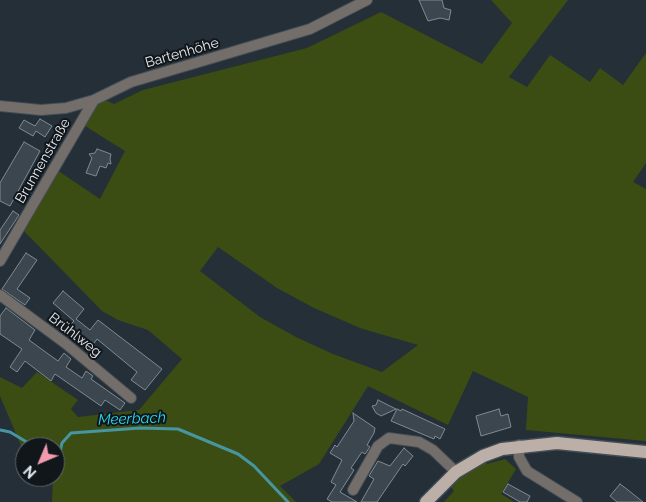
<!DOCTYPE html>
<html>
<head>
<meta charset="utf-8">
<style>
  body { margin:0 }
  #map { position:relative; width:646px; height:502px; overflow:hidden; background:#242f37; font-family:Raleway,sans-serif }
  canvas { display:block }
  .north { position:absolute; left:15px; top:437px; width:50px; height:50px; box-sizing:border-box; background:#11161a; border:1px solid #656b70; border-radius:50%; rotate:225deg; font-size:14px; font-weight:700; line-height:20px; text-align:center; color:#e3eaf0 }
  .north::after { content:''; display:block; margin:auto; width:18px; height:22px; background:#f29aae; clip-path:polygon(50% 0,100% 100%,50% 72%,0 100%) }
</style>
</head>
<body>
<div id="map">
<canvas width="646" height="502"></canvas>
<div class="north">N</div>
</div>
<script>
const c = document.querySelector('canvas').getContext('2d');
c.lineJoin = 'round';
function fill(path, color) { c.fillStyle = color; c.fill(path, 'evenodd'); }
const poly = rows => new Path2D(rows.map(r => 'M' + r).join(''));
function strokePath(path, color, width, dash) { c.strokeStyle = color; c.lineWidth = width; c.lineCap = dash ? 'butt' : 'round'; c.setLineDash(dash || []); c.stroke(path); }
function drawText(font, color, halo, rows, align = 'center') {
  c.font = font + ' Raleway,sans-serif'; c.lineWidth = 4; c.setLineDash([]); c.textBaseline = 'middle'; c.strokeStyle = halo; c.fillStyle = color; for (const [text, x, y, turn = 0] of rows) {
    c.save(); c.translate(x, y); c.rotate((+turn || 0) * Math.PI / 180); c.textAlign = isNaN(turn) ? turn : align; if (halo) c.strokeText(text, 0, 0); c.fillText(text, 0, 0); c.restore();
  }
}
fill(poly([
  [491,0,568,0,509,77,527,87,550,55,590,82,600,68,623,85,646,53,646,163,633,182,646,189,646,441,526,430,528,397,473,371,448,425,368,386,319,464,280,486,296,502,52,502,53,477,55,477,55,447,25,447,25,455,0,396,0,377,22,388,37,372,78,400,71,409,78,417,139,410,182,359,148,330,118,320,102,311,23,230,57,170,100,199,125,151,85,126,95,105,105,100,114,104,143,90,307,48,381,12,482,64,512,23],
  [218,247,277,288,314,308,360,328,418,345,382,372,333,354,296,337,260,317,200,271],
  [505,459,516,469,501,494,514,502,444,502,454,491,451,487,465,472,486,462,487,464]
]), '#3c4d13');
strokePath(poly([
  [0,430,10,432,35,447],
  [55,452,60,452,62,443,71,433,140,428,178,429,238,454,254,466,288,502]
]), '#4695a0', 3);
const building = poly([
  [419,0,442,0,444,8,451,10,449,20,440,18,428,21,419,0],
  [40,119,52,126,45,137,36,131,33,136,19,128,24,120,35,126,40,119],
  [24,142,40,151,10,206,0,201,0,183,24,142],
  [97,149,111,154,110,159,111,164,108,163,106,168,100,166,96,176,86,173,92,158,89,154,95,153,97,149],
  [13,211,19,215,0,244,0,230,13,211],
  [26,253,37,260,17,289,30,298,25,305,2,289,26,253],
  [63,291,84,309,76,319,90,330,98,320,162,369,145,390,131,380,137,372,97,339,92,346,70,325,74,321,53,303,63,291],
  [6,308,35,330,29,340,40,348,58,361,64,353,71,359,66,367,82,378,86,371,93,376,91,379,125,403,120,410,105,400,101,406,55,374,51,381,25,361,17,372,10,367,22,349,0,334,0,316,6,308],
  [378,400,396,409,381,416,376,413,372,406,376,405,378,400],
  [397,409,401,411,402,409,445,429,440,439,435,436,434,439,391,421,397,409],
  [499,409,501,416,508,414,511,427,481,436,476,416,499,409],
  [353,413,375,428,374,433,367,445,370,447,365,454,362,452,351,468,354,470,340,492,357,502,332,502,327,499,336,485,331,482,342,460,330,453,335,445,337,447,354,421,353,413],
  [404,448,413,456,405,466,403,464,377,502,361,502,374,479,369,476,378,461,390,466,404,448],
  [508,484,530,496,527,502,520,502,503,492,508,484],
  [620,484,628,490,643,502,617,502,610,496,620,484]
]);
fill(building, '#3b464f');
strokePath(building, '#7f8b95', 1);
const street = poly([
  [0,106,41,110,66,108,94,100,131,82,310,29,367,0],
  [0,261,94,100],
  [0,295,65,343,131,398],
  [519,445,519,457,527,471,577,502],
  [353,490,378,446,389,438,419,442,433,450,456,472]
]);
const primary = poly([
  [426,502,456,472,483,456,502,449,557,443,646,452]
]);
strokePath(street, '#434d55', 12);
strokePath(primary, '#434d55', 15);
strokePath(street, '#746e6b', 10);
strokePath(primary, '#bcafa8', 12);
drawText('14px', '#e3eaf0', '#11161a', [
  ["Bartenhöhe",182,53,-16],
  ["Brunnenstraße",43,161,-60],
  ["Brühlweg",75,335,38]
]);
drawText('italic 15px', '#24dcf5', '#11161a', [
  ["Meerbach",132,419,-2]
]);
</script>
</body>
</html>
